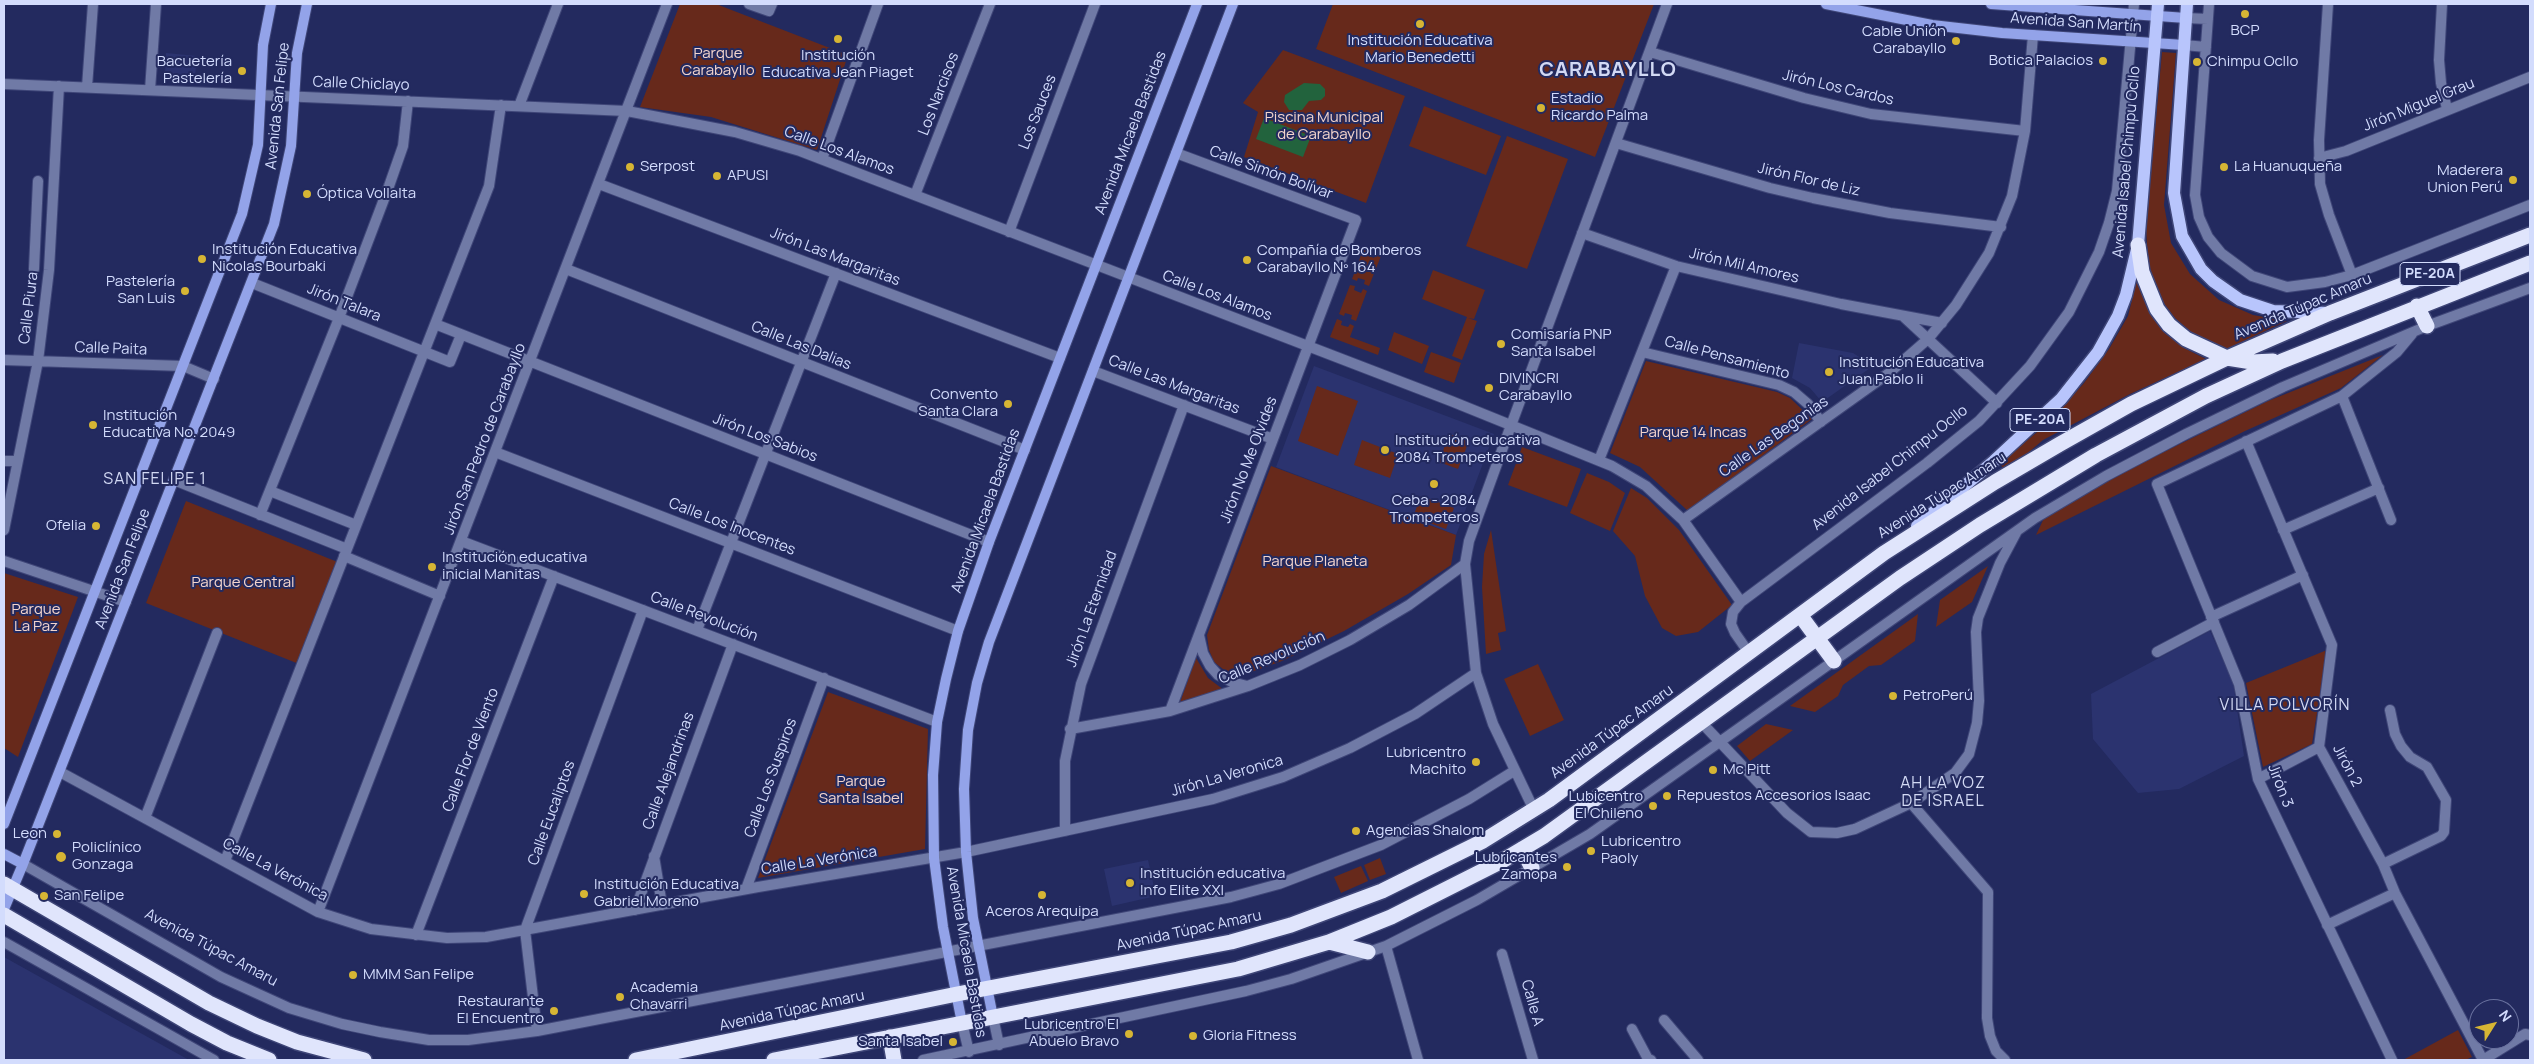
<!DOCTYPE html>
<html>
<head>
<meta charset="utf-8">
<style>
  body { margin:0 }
  #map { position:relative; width:2534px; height:1064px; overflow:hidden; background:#232a5f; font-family:Manrope,sans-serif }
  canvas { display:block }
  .frame { position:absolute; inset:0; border:5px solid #d3dcfd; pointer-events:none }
  .north { position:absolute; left:2469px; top:999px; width:50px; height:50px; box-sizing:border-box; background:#232a5f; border:1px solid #69719e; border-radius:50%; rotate:54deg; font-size:14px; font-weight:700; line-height:20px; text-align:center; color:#d3dcfd }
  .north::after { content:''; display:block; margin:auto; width:18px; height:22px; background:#d6b534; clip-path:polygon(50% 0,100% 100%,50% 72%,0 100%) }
</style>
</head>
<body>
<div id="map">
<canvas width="2534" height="1064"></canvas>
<div class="frame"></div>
<div class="north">N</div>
</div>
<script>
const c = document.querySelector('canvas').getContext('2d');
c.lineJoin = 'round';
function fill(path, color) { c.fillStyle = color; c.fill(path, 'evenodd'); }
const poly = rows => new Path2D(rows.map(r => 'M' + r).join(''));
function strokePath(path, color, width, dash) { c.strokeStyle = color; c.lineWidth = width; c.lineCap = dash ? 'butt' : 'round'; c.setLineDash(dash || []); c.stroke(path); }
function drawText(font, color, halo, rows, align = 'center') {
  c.font = font + ' Manrope,sans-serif'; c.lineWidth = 4; c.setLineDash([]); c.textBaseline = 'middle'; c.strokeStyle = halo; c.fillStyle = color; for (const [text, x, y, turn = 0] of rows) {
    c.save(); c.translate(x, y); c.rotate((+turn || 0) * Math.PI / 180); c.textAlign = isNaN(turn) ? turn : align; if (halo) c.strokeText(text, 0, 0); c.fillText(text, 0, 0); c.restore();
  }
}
fill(poly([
  [166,53,197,56,195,76,165,74],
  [1799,343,1853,353,1873,366,1822,402,1810,388,1792,378],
  [1314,366,1494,434,1456,535,1276,467],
  [2210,631,2233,682,2244,756,2179,789,2138,793,2093,739,2091,694],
  [1148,860,1156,896,1112,906,1104,869],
  [4,957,189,1060,4,1060]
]), '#2b336f');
fill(poly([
  [680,4,716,4,848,55,817,150,711,117,640,107],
  [1333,4,1654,4,1595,157,1316,49],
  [1283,50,1405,96,1366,203,1244,157,1258,112,1243,103],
  [2162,52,2176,53,2164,205,2171,243,2190,274,2219,300,2253,315,2287,321,2226,349,2209,343,2191,332,2175,318,2162,301,2153,281,2148,259,2146,229],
  [1424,106,1501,136,1486,175,1409,146],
  [1507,136,1568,159,1527,269,1466,246],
  [1363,250,1368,251,1367,255,1374,258,1376,254,1381,256,1369,286,1364,284,1365,280,1358,278,1357,281,1352,279],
  [1433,270,1485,290,1474,319,1468,318,1477,321,1462,360,1452,356,1467,317,1422,299],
  [2137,280,2151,314,2165,333,2184,348,2206,359,2130,394,2043,440,2009,469,2004,470,2001,465,2006,458,2048,423,2084,383,2109,349,2128,316],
  [1350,285,1355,286,1354,290,1361,293,1363,289,1367,291,1356,321,1351,319,1352,315,1345,313,1344,316,1339,314],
  [1337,319,1342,321,1341,325,1348,327,1350,324,1354,326,1350,337,1380,348,1378,355,1330,337],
  [1394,332,1429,346,1422,364,1388,350],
  [1431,352,1461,363,1454,383,1424,372],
  [2383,355,2341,388,2245,431,2036,535,2045,516,2141,463,2268,401],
  [1646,361,1777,392,1790,398,1812,419,1688,511,1640,467,1610,453],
  [1317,386,1358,401,1338,456,1298,441],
  [1449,434,1469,441,1458,469,1439,462],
  [1362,440,1398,454,1390,478,1354,465],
  [1522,447,1581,469,1567,507,1508,485],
  [1271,466,1456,535,1451,565,1408,594,1344,631,1282,661,1240,676,1228,673,1214,662,1209,650,1207,635],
  [1587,473,1609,482,1625,493,1610,531,1570,513],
  [1631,488,1647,498,1679,530,1732,605,1698,632,1676,636,1662,628,1645,596,1635,556,1613,531],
  [1421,496,1454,508,1446,529,1413,517],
  [186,501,340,563,299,664,146,603],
  [1491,530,1506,631,1498,633,1501,650,1486,654,1482,587,1484,554],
  [1988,566,1972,602,1936,627,1940,600],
  [4,573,78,597,18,757,4,748],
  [1918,614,1915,641,1881,665,1869,666,1843,685,1838,696,1815,712,1790,706],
  [2327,650,2312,744,2263,767,2246,683],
  [1196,658,1208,678,1224,690,1179,705],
  [1538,664,1564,720,1530,736,1504,679],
  [828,692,928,729,925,849,758,878],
  [1766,724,1793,730,1750,761,1737,746],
  [1380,858,1386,874,1370,880,1364,865],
  [1361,866,1368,881,1341,893,1334,877],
  [2458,1030,2472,1057,2465,1060,2403,1060]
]), '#67291b');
fill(poly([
  [1304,83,1320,84,1325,89,1325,96,1321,100,1309,101,1302,110,1289,110,1284,102,1285,95],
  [1264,118,1311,136,1303,157,1256,139]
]), '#22633d');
const street = poly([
  [749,4,769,11,772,4],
  [2209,4,2195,195,2199,217,2208,237,2221,253,2252,276,2287,287,2325,282,2352,275,2530,205],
  [2328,4,2319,140,2320,184,2329,215,2352,275],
  [2442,4,2439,60,2441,83,2447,109],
  [2186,18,2208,19],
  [2184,45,2206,47],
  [1650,52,1804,98,1871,114,2025,131],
  [4,84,627,111,735,132,800,151,1451,401,1612,466,1646,486,1683,520,1741,602],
  [87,87,93,4],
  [150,90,156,4],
  [519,106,558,4],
  [1616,143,1770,188,1813,198,1890,213,2001,227],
  [2319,158,2346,151,2530,77],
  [822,159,878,4],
  [599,184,1060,358],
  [915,195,990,4],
  [1009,232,1095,4],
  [1582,233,1676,266,1841,304,1942,323],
  [34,269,38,181],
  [566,269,1025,450],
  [252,283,450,362,461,335],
  [1903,316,1997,403],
  [435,324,989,542],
  [1642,352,1779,385,1794,392,1808,404,1821,422],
  [4,360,183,366,214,379],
  [1093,371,1273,439],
  [2342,396,2391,520],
  [2246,441,2332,645,2319,747,2383,864,2395,893,2483,1060],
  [495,452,958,631],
  [1599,460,1676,266],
  [4,461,17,461],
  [174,480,347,549],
  [270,491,356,525],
  [260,515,339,318,389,186,403,146,408,101],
  [1683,520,1889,373,1928,339,1956,305,1989,253,2012,196,2025,131,2033,35],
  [4,530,38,361,49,270,59,86],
  [2283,530,2379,488],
  [461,541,937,722],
  [344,556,440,596],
  [4,561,126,602],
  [2211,617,2303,575],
  [697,630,836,273],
  [1199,635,1203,653,1210,666,1218,675,1232,682,1247,686],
  [2157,652,2214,622],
  [1749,653,1735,633,1731,624,1733,612,1741,602,1927,463,1979,421,2030,366,2069,312,2099,252,2109,223,2117,191,2134,4],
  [1170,711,1356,220,1176,153],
  [1701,722,1787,813,1811,832,1837,833,1855,829,1911,803,1988,892,1987,1018,1990,1036,1996,1051,2005,1060],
  [1070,729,1170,711,1248,686,1300,665,1350,640,1409,605,1465,564],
  [60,772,318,912,371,929,447,938,486,937,758,887,966,852,1213,799,1283,777,1350,748,1415,714,1476,673],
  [2258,779,2319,747],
  [1911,803,1955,773,1969,754,1977,723,1979,701,1976,632,1978,618,2000,563,2016,533],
  [1534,810,1493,724,1476,673,1465,564,1469,541,1506,439,1667,4],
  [145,818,217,633],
  [1065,831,1065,761,1081,684,1184,405],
  [654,856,662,905],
  [225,861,489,186,501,105],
  [23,864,221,977,289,1008,342,1024,380,1032,429,1040,468,1040,537,1031,1231,897,1279,884,1381,845,1469,799,1514,771],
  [2383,864,2441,836,2444,832,2446,800,2427,767,2410,757,2401,746,2395,734,2390,710],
  [746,889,824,678],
  [635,910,733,644],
  [318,912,667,4],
  [2327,925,2395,893],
  [416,935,554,576],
  [4,942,214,1060],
  [1386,946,1418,1060],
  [1502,954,1533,1060],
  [993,1017,999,1045],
  [1664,1020,1698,1060],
  [962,1023,969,1052],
  [1632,1029,1648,1059,1651,1060],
  [537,1031,525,930,643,610],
  [923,1060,1246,991,1291,979,1386,946,1477,900,1590,834,2035,518,2106,476,2186,434,2283,387,2427,326,2530,288],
  [2392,1060,2258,779,2239,684,2157,484,2342,396,2397,352,2412,334],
  [2483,1060,2525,1034,2530,1035]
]);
const secondary = poly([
  [1826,4,1932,25,2002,33,2184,45],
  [1991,4,2186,18],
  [4,824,242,214,258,145,263,45,271,4],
  [4,854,23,864],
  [4,909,23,864,274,224,291,146,297,53,307,4],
  [993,1017,973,918,966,852,964,789,968,730,977,683,989,642,1233,4],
  [962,1023,943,927,934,858,933,775,937,722,946,679,958,631,989,542,1197,4]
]);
const primary = poly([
  [2187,4,2174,193,2182,236,2201,269,2213,281,2240,300,2273,311,2329,313],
  [1917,526,1994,461,2061,399,2098,352,2118,316,2126,295,2138,245,2158,4]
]);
const highway = poly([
  [2138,245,2142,272,2157,309,2169,325,2186,339,2227,358,2252,362,2273,361],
  [2417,306,2427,326],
  [1800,615,1834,661],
  [1522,849,1532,868],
  [4,884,209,1003,257,1026,297,1042,364,1060],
  [4,915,191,1024,227,1043,269,1060],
  [1329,942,1368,952],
  [890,1037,894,1060],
  [636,1060,957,994,1231,942,1291,925,1382,891,1483,841,1549,800,1884,553,1995,482,2060,444,2131,404,2227,358,2330,313,2530,235],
  [774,1060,1238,969,1329,942,1391,917,1502,861,1544,836,1900,578,1980,525,2096,455,2206,396,2282,361,2530,263]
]);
strokePath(street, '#3f4678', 12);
strokePath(secondary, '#3f4678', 12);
strokePath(primary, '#3f4678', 15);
strokePath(highway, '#3f4678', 18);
strokePath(street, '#707aa6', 10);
strokePath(secondary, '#93a3e9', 10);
strokePath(primary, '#b8c5fc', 12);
strokePath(highway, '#e0e5fc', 15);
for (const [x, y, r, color] of [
  [2245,14,5,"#d6b534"],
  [1420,24,5,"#d6b534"],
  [838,39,5,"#d6b534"],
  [1956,41,5,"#d6b534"],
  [2103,61,5,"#d6b534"],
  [2197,62,5,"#d6b534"],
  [242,71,5,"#d6b534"],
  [1541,108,5,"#d6b534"],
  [630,167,5,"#d6b534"],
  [2224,167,5,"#d6b534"],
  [717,176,5,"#d6b534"],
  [2513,180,5,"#d6b534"],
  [307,194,5,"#d6b534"],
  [202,259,5,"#d6b534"],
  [1247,260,5,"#d6b534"],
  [185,291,5,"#d6b534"],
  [1501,344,5,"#d6b534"],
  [1829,372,5,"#d6b534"],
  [1489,388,5,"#d6b534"],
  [1008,404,5,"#d6b534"],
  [93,425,5,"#d6b534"],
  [1385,450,5,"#d6b534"],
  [1434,484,5,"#d6b534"],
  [96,526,5,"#d6b534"],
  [432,567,5,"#d6b534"],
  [1893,696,5,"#d6b534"],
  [1476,762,5,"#d6b534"],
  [1713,770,5,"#d6b534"],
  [1667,796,5,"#d6b534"],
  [1653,806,5,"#d6b534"],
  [1356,831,5,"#d6b534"],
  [57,834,5,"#d6b534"],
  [1591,851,5,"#d6b534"],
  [61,857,6,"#d6b534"],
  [1567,867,5,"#d6b534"],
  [1130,883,5,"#d6b534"],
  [584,894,5,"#d6b534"],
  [1042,895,5,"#d6b534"],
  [44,896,5,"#d6b534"],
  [353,975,5,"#d6b534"],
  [620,997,5,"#d6b534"],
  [554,1011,5,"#d6b534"],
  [1129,1034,5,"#d6b534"],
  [1193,1036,5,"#d6b534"],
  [953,1042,5,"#d6b534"]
]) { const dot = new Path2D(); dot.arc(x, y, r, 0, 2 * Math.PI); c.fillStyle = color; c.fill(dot); strokePath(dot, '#232a5f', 2); }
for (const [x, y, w] of [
  [2430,274,60],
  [2040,420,60]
]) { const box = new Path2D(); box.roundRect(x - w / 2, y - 11.5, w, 23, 4); c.fillStyle = '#232a5f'; c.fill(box); strokePath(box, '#d3dcfd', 1); }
drawText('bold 14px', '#d3dcfd', null, [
  ["PE-20A",2430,274],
  ["PE-20A",2040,420]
]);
drawText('15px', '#d3dcfd', '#232a5f', [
  ["Avenida San Martín",2076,23,4],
  ["Calle Chiclayo",361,84,2],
  ["Jirón Los Cardos",1838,88,13],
  ["Los Narcisos",939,94,-69],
  ["Jirón Miguel Grau",2419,105,-22],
  ["Avenida San Felipe",278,106,-84],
  ["Los Sauces",1038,112,-69],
  ["Avenida Micaela Bastidas",1131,133,-69],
  ["Calle Los Alamos",839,151,20],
  ["Avenida Isabel Chimpu Ocllo",2127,162,-85],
  ["Calle Simón Bolívar",1271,173,20],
  ["Jirón Flor de Liz",1809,180,13],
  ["Jirón Las Margaritas",835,257,21],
  ["Jirón Mil Amores",1744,266,13],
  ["Calle Los Alamos",1217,296,21],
  ["Jirón Talara",344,303,22],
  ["Avenida Túpac Amaru",2303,307,-23],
  ["Calle Piura",29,308,-83],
  ["Calle Las Dalias",801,346,22],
  ["Calle Paita",111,349,2],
  ["Calle Pensamiento",1727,358,15],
  ["Calle Las Margaritas",1174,385,21],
  ["Calle Las Begonias",1774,437,-35],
  ["Jirón Los Sabios",765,438,21],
  ["Jirón San Pedro de Carabayllo",485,439,-69],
  ["Jirón No Me Olvides",1249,460,-69],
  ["Avenida Isabel Chimpu Ocllo",1890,468,-38],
  ["Avenida Túpac Amaru",1942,496,-32],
  ["Avenida Micaela Bastidas",986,511,-70],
  ["Calle Los Inocentes",732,527,21],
  ["Avenida San Felipe",123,569,-69],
  ["Jirón La Eternidad",1092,609,-70],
  ["Calle Revolución",704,617,21],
  ["Calle Revolución",1272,658,-23],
  ["Avenida Túpac Amaru",1612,732,-36],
  ["Calle Flor de Viento",471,750,-69],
  ["Jirón 2",2347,766,62],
  ["Calle Alejandrinas",669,771,-70],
  ["Jirón La Veronica",1227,776,-16],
  ["Calle Los Suspiros",771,778,-70],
  ["Jirón 3",2280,786,69],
  ["Calle Eucaliptos",552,813,-70],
  ["Calle La Verónica",819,861,-9],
  ["Calle La Verónica",275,870,28],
  ["Avenida Túpac Amaru",1189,931,-12],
  ["Avenida Túpac Amaru",211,948,28],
  ["Avenida Micaela Bastidas",966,952,80],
  ["Calle A",1532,1003,74],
  ["Avenida Túpac Amaru",792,1011,-12]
]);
drawText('15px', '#d3dcfd', '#232a5f', [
  ["BCP",2245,31,"center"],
  ["Cable Unión",1946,32,"right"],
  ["Carabayllo",1946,49,"right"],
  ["Institución Educativa",1420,41,"center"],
  ["Mario Benedetti",1420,58,"center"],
  ["Institución",838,56,"center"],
  ["Educativa Jean Piaget",838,73,"center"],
  ["Botica Palacios",2093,61,"right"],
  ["Bacuetería",232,62,"right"],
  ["Pastelería",232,79,"right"],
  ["Chimpu Ocllo",2207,62],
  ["Estadio",1551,99],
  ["Ricardo Palma",1551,116],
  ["Serpost",640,167],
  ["La Huanuqueña",2234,167],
  ["Maderera",2503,171,"right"],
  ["Union Perú",2503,188,"right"],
  ["APUSI",727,176],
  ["Óptica Vollalta",317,194],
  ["Institución Educativa",212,250],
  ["Nicolas Bourbaki",212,267],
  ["Compañía de Bomberos",1257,251],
  ["Carabayllo Nº 164",1257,268],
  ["Pastelería",175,282,"right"],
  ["San Luis",175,299,"right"],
  ["Comisaría PNP",1511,335],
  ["Santa Isabel",1511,352],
  ["Institución Educativa",1839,363],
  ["Juan Pablo Ii",1839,380],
  ["DIVINCRI",1499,379],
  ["Carabayllo",1499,396],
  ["Convento",998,395,"right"],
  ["Santa Clara",998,412,"right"],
  ["Institución",103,416],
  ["Educativa No. 2049",103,433],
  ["Institución educativa",1395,441],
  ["2084 Trompeteros",1395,458],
  ["Ceba - 2084",1434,501,"center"],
  ["Trompeteros",1434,518,"center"],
  ["Ofelia",86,526,"right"],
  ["Institución educativa",442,558],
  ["inicial Manitas",442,575],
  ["PetroPerú",1903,696],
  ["Lubricentro",1466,753,"right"],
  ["Machito",1466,770,"right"],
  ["Mc Pitt",1723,770],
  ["Repuestos Accesorios Isaac",1677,796],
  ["Lubicentro",1643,797,"right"],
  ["El Chileno",1643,814,"right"],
  ["Agencias Shalom",1366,831],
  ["Leon",47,834,"right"],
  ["Lubricentro",1601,842],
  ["Paoly",1601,859],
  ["Policlínico",72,848],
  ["Gonzaga",72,865],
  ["Lubricantes",1557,858,"right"],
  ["Zamopa",1557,875,"right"],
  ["Institución educativa",1140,874],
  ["Info Elite XXI",1140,891],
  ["Institución Educativa",594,885],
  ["Gabriel Moreno",594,902],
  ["San Felipe",54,896],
  ["Aceros Arequipa",1042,912,"center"],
  ["MMM San Felipe",363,975],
  ["Academia",630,988],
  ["Chavarri",630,1005],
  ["Restaurante",544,1002,"right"],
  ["El Encuentro",544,1019,"right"],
  ["Lubricentro El",1119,1025,"right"],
  ["Abuelo Bravo",1119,1042,"right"],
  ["Gloria Fitness",1203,1036],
  ["Santa Isabel",943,1042,"right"]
], 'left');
drawText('15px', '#f3d4cc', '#232a5f', [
  ["Parque",718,54],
  ["Carabayllo",718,71],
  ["Piscina Municipal",1324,118],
  ["de Carabayllo",1324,135],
  ["Parque 14 Incas",1693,433],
  ["Parque Planeta",1315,562],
  ["Parque Central",243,583],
  ["Parque",36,610],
  ["La Paz",36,627],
  ["Parque",861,782],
  ["Santa Isabel",861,799]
]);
c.letterSpacing = '1px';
drawText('16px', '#d2d9f4', '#232a5f', [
  ["SAN FELIPE 1",155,480],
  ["VILLA POLVORÍN",2285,706],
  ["AH LA VOZ",1943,784],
  ["DE ISRAEL",1943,802]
]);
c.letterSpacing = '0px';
c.letterSpacing = '1px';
drawText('bold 20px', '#d2d9f4', '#232a5f', [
  ["CARABAYLLO",1608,70]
]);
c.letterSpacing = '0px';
</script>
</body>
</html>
